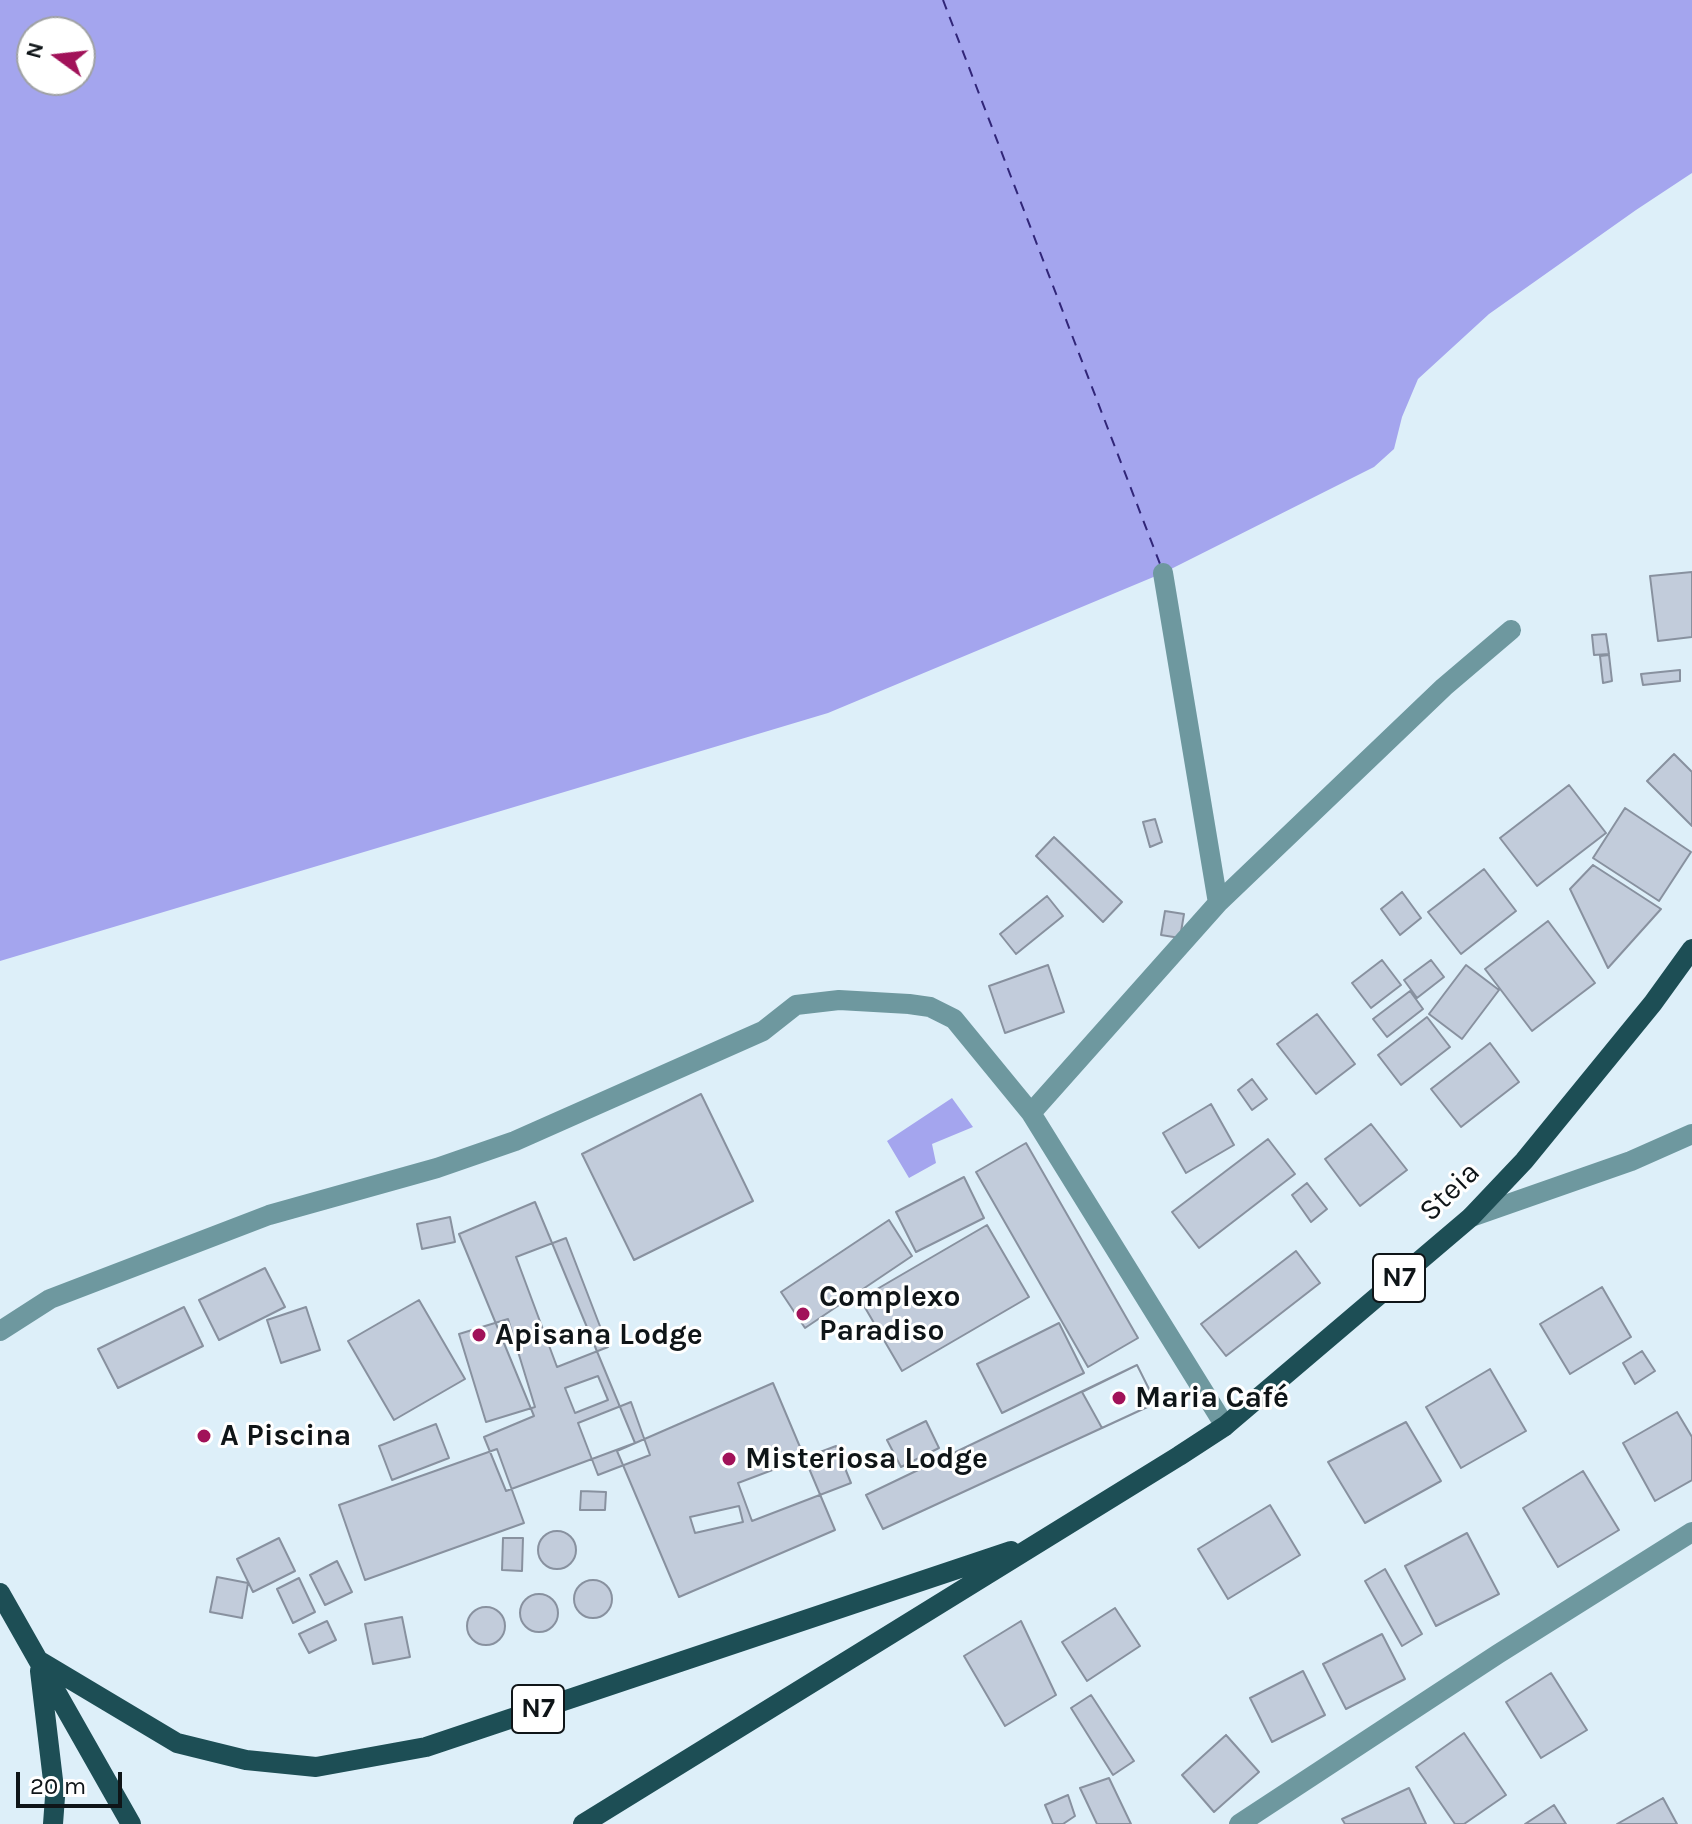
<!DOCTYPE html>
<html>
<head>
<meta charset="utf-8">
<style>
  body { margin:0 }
  #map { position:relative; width:1692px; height:1824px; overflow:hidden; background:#ddeff9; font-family:Karla,sans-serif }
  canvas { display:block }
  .north { position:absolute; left:16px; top:16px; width:80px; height:80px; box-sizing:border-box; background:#fff; border:2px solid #9fa1a3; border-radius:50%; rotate:285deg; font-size:22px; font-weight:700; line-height:32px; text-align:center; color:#0f1518 }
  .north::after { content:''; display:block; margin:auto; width:28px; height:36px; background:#a11259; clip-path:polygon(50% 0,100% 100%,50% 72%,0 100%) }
  .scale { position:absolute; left:16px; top:1772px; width:106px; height:36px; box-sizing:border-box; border:4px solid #0f1518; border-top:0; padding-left:10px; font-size:24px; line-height:28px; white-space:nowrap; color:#0f1518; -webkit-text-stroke:6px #fff; paint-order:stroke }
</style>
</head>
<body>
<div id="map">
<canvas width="1692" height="1824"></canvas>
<div class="north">N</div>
<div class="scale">20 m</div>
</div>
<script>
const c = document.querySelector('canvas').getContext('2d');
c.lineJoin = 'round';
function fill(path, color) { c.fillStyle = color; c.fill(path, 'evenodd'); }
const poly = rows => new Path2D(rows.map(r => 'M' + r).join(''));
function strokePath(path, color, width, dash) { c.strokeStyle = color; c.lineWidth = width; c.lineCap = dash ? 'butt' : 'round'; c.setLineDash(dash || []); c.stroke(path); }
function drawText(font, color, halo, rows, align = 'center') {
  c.font = font + ' Karla,sans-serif'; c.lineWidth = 6; c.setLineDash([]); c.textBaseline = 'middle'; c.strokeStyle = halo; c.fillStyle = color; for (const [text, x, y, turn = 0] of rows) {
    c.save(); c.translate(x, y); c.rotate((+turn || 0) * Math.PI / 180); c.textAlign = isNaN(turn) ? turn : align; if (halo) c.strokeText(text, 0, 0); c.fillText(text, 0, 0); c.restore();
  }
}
fill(poly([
  [0,0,1692,0,1692,173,1636,210,1489,314,1418,379,1402,417,1394,449,1374,467,1163,573,828,713,0,961],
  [32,32,80,32,80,80,32,80],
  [952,1098,973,1127,932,1144,936,1163,909,1178,887,1141]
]), '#a4a5ee');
strokePath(poly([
  [943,0,1160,564]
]), '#312678', 2, [10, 8]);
const building = poly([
  [1692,572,1692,637,1658,641,1650,576,1692,572],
  [1606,634,1609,654,1594,655,1592,635,1606,634],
  [1609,655,1612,681,1603,683,1600,656,1609,655],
  [1680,670,1680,681,1643,685,1641,674,1680,670],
  [1674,754,1692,772,1692,826,1647,781,1674,754],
  [1569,785,1606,833,1537,886,1500,838,1569,785],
  [1625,808,1691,852,1659,901,1593,858,1625,808],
  [1155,819,1162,842,1150,847,1143,822,1155,819],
  [1054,837,1122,902,1103,922,1036,856,1054,837],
  [1593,865,1661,909,1608,968,1570,889,1593,865],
  [1484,869,1516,911,1461,954,1428,912,1484,869],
  [1402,892,1421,918,1400,935,1381,909,1402,892],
  [1047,896,1063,916,1016,954,1000,934,1047,896],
  [1165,911,1184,914,1180,938,1161,935,1165,911],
  [1548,921,1595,983,1532,1031,1485,969,1548,921],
  [1382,960,1401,985,1371,1008,1352,983,1382,960],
  [1431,960,1444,977,1417,998,1404,980,1431,960],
  [1048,965,1064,1012,1005,1033,989,986,1048,965],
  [1466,965,1499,990,1462,1039,1429,1014,1466,965],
  [1410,991,1423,1009,1387,1037,1373,1019,1410,991],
  [1317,1014,1355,1064,1316,1094,1277,1044,1317,1014],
  [1427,1017,1450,1047,1401,1085,1378,1055,1427,1017],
  [1490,1043,1519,1082,1461,1127,1431,1089,1490,1043],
  [1252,1079,1267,1099,1252,1110,1238,1090,1252,1079],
  [701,1094,753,1201,634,1260,582,1154,701,1094],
  [1211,1104,1234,1145,1186,1173,1163,1133,1211,1104],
  [1371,1124,1407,1170,1360,1206,1325,1159,1371,1124],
  [1268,1139,1295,1174,1199,1248,1172,1212,1268,1139],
  [1026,1143,1138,1338,1088,1367,976,1172,1026,1143],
  [964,1177,984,1218,916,1252,896,1212,964,1177],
  [1307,1183,1327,1209,1311,1222,1292,1195,1307,1183],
  [535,1202,635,1443,506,1491,484,1437,534,1416,459,1234,535,1202],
  [450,1217,455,1242,422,1249,417,1224,450,1217],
  [889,1220,912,1256,805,1328,781,1292,889,1220],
  [987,1225,1029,1297,902,1371,860,1299,987,1225],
  [566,1238,608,1347,557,1367,516,1257,566,1238],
  [1296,1251,1320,1283,1226,1356,1201,1324,1296,1251],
  [265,1268,285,1307,219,1340,199,1300,265,1268],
  [1602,1287,1631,1337,1570,1374,1540,1324,1602,1287],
  [419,1300,465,1379,394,1420,348,1341,419,1300],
  [184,1307,203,1346,118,1388,98,1349,184,1307],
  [306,1307,320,1350,281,1363,267,1320,306,1307],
  [508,1319,535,1407,486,1422,459,1334,508,1319],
  [1059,1323,1084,1373,1002,1413,977,1364,1059,1323],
  [1642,1351,1655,1371,1635,1384,1623,1363,1642,1351],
  [1137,1365,1156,1403,883,1529,866,1495,1137,1365],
  [1137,1365,1156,1403,1102,1428,1082,1392,1137,1365],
  [1490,1369,1526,1431,1461,1468,1426,1407,1490,1369],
  [598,1376,608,1400,575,1413,565,1388,598,1376],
  [773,1383,835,1530,679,1597,617,1451,773,1383],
  [631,1402,650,1455,598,1475,578,1423,631,1402],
  [1677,1412,1692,1437,1692,1480,1655,1501,1623,1443,1677,1412],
  [926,1421,939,1448,901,1467,887,1440,926,1421],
  [1406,1422,1441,1481,1365,1523,1328,1462,1406,1422],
  [436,1424,449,1458,392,1480,379,1446,436,1424],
  [836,1446,851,1483,752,1521,738,1483,836,1446],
  [497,1449,524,1523,365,1580,339,1505,497,1449],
  [1583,1471,1619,1530,1558,1567,1523,1508,1583,1471],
  [581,1491,606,1492,605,1510,580,1510,581,1491],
  [1270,1505,1300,1555,1228,1599,1198,1549,1270,1505],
  [739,1506,743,1522,695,1533,690,1517,739,1506],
  '538 1550a19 19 0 1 1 38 0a19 19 0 1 1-38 0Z',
  [1467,1533,1499,1594,1436,1626,1405,1566,1467,1533],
  [279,1538,295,1571,253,1592,237,1559,279,1538],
  [503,1538,523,1538,522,1571,502,1570,503,1538],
  [337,1561,352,1592,325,1605,310,1575,337,1561],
  [1385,1569,1422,1634,1402,1646,1365,1581,1385,1569],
  [217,1577,248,1583,242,1618,210,1612,217,1577],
  [299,1578,315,1612,293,1623,277,1589,299,1578],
  '574 1599a19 19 0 1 1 38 0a19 19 0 1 1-38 0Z',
  '520 1613a19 19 0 1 1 38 0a19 19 0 1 1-38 0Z',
  '467 1626a19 19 0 1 1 38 0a19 19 0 1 1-38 0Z',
  [1115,1608,1140,1646,1087,1681,1062,1642,1115,1608],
  [402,1617,410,1657,373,1664,365,1624,402,1617],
  [327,1621,336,1640,309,1653,299,1634,327,1621],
  [1021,1621,1056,1695,1005,1726,964,1656,1021,1621],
  [1382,1634,1405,1679,1346,1709,1323,1664,1382,1634],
  [1303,1671,1325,1715,1272,1742,1250,1698,1303,1671],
  [1551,1673,1587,1730,1541,1758,1506,1702,1551,1673],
  [1091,1695,1134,1761,1113,1775,1071,1708,1091,1695],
  [1464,1733,1506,1795,1464,1824,1455,1824,1416,1767,1464,1733],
  [1226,1735,1259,1772,1214,1812,1182,1775,1226,1735],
  [1109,1778,1131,1824,1097,1824,1080,1788,1109,1778],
  [1409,1788,1426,1824,1345,1824,1342,1819,1409,1788],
  [1068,1795,1075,1816,1063,1824,1053,1824,1045,1805,1068,1795],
  [1663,1798,1677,1824,1617,1824,1663,1798],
  [1554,1805,1566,1824,1525,1824,1554,1805]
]);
fill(building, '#c2ccdb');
strokePath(building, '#88919f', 2);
strokePath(poly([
  [1218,903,1444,687,1511,630],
  [1031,1113,1218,903,1163,573],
  [1471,1217,1631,1161,1692,1134],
  [0,1331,50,1299,269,1215,437,1168,515,1141,763,1031,796,1005,839,1000,909,1004,930,1007,954,1019,1031,1113,1225,1426],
  [1239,1824,1498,1654,1692,1532]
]), '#6e989f', 20);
strokePath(poly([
  [0,1593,131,1824],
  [38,1660,177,1743,246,1760,316,1767,426,1747,1011,1551],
  [40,1671,55,1797,53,1824],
  [583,1824,1179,1456,1225,1426,1471,1217,1524,1161,1653,1003,1692,949]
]), '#1d4e55', 20);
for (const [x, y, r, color] of [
  [803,1314,8,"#a11259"],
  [479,1335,8,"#a11259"],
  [1119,1398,8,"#a11259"],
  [204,1436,8,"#a11259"],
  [729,1459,8,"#a11259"]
]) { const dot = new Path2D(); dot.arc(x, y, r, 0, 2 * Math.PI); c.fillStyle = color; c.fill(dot); strokePath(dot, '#fff', 3); }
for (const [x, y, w] of [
  [1399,1278,52],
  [538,1709,52]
]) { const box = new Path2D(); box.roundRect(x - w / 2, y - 24, w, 48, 6); c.fillStyle = '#fff'; c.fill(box); strokePath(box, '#0f1518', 2); }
drawText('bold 28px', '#0f1518', null, [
  ["N7",1399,1278],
  ["N7",538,1709]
]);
drawText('30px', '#0f1518', '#fff', [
  ["Steia",1450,1192,-44]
]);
drawText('bold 30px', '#0f1518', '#fff', [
  ["Complexo",819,1297],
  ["Paradiso",819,1331],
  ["Apisana Lodge",495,1335],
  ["Maria Café",1135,1398],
  ["A Piscina",220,1436],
  ["Misteriosa Lodge",745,1459]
], 'left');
</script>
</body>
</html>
